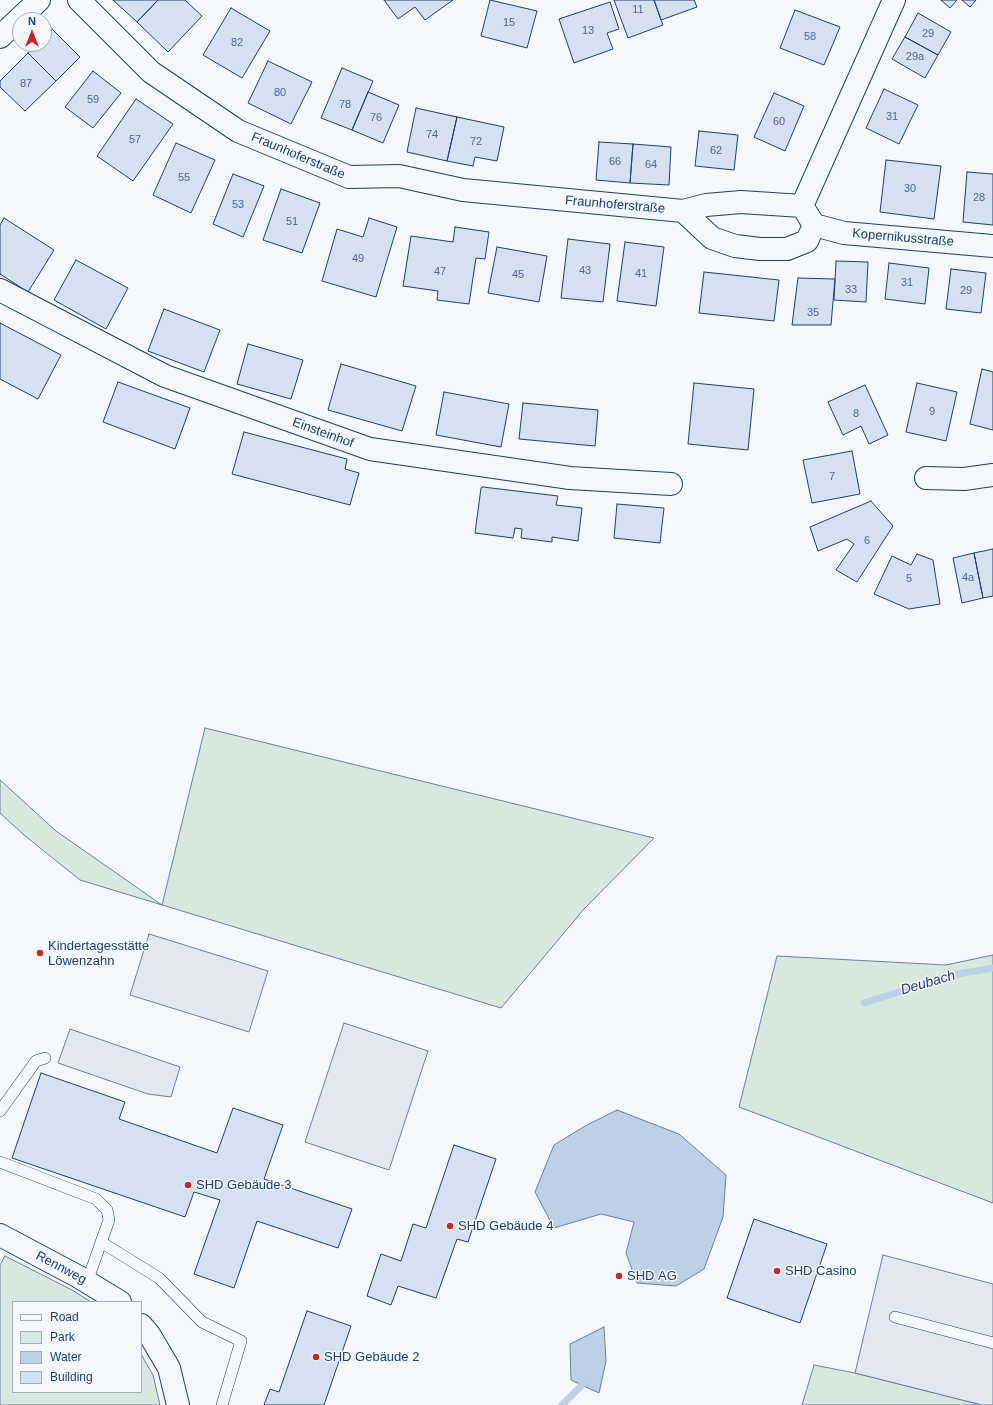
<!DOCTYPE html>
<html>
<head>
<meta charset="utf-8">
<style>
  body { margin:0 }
  #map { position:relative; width:993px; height:1405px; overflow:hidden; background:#f4f7fb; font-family:Helvetica,sans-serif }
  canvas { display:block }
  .legend { position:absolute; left:12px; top:1301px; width:130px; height:92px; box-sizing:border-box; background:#f4f7fb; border:1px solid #9eadc5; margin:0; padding:5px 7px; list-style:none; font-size:12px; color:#1d3f73 }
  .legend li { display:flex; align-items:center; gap:8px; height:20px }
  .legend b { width:20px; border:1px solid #9eadc5 }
  .north { position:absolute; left:12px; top:12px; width:40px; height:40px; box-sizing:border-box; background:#f4f7fb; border:1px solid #9eadc5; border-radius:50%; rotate:0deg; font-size:11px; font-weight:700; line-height:16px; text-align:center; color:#1d3f73 }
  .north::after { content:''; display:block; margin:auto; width:14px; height:18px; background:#c62828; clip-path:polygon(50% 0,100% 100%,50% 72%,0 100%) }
</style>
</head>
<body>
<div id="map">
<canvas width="993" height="1405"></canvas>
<ul class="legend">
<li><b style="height:5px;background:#f4f7fb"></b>Road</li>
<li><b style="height:11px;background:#d7e8df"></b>Park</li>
<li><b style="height:11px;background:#bed0e5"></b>Water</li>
<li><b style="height:11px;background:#d5e0f0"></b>Building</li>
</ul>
<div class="north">N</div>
</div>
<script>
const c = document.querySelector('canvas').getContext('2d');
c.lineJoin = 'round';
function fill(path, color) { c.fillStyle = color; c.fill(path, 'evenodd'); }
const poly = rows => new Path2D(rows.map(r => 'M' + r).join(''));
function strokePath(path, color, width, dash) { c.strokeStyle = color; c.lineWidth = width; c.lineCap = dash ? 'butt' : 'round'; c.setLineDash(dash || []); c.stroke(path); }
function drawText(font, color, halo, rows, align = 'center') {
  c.font = font + ' Helvetica,sans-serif'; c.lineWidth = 3; c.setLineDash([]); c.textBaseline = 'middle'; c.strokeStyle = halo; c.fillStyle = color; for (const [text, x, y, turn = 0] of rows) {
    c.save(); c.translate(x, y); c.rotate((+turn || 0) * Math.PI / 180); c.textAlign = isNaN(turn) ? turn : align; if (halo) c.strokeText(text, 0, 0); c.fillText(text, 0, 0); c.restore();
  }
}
const green = poly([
  [205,728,654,838,584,909,501,1008,80,880,24,835,0,813,0,780,56,831,162,905,205,728],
  [993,955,993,1203,739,1107,777,956,946,965,993,955],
  [5,1256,72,1290,91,1302,13,1302,13,1392,141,1392,141,1354,153,1375,160,1405,0,1405,0,1265,5,1256],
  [814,1365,855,1373,982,1405,802,1405,814,1365]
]);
fill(green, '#d7e8df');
strokePath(green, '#687fa3', 1);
const parking = poly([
  [149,934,268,971,249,1032,130,995,149,934],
  [344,1023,428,1051,389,1170,305,1142,344,1023],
  [70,1029,180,1067,171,1097,148,1094,58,1063,70,1029],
  [883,1255,993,1284,993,1405,982,1405,855,1373,883,1255]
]);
fill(parking, '#e3e8f0');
strokePath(parking, '#687fa3', 1);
const water = poly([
  [617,1110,679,1134,726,1175,723,1217,704,1269,676,1286,637,1283,626,1253,634,1222,601,1214,554,1228,535,1192,554,1145,585,1126,617,1110],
  [604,1327,606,1361,599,1393,571,1380,570,1344,604,1327]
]);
fill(water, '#bed0e5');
strokePath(water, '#687fa3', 1);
strokePath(poly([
  [864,1003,952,975,993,968],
  [562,1405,582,1385]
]), '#bed0e5', 7);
const building = poly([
  [113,0,158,0,137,22,113,0],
  [158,0,185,0,202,16,168,52,137,22,158,0],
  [384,0,453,0,425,20,415,7,398,19,384,0],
  [490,0,537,11,527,48,481,36,490,0],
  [614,0,654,0,663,25,628,38,614,0],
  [654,0,694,0,697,7,661,20,654,0],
  [941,0,957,0,950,8,941,0],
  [962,0,976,0,970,7,962,0],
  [610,2,619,29,607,33,613,49,574,63,559,19,610,2],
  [231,8,270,31,242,78,203,55,231,8],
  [795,10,840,27,824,65,780,48,795,10],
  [918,13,951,32,938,55,905,37,918,13],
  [52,29,80,57,56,81,28,53,37,44,44,44,44,37,52,29],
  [905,37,938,55,925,78,892,59,905,37],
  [28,53,56,81,25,111,0,87,0,81,28,53],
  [268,61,312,82,291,124,248,103,268,61],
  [342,68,373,81,352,130,321,118,342,68],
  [93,71,121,93,93,128,65,107,93,71],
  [884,89,918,105,899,144,866,128,884,89],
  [368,92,399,105,383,143,352,130,368,92],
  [774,93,804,106,785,151,754,137,774,93],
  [136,99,173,124,133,181,97,156,136,99],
  [416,108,457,117,447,161,407,152,416,108],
  [457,117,504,127,497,161,475,157,473,166,447,161,457,117],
  [699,131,738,135,734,170,695,166,699,131],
  [599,142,633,144,630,183,596,180,599,142],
  [176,143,215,160,191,213,153,195,176,143],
  [633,144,671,147,669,185,630,183,633,144],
  [886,160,941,166,934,219,880,212,886,160],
  [967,172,993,174,993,225,963,222,967,172],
  [233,174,264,186,243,237,213,224,233,174],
  [281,189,320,203,302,253,263,240,281,189],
  [4,218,54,250,28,292,0,274,0,225,4,218],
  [369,218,397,227,376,297,322,281,337,229,363,237,369,218],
  [455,227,489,232,485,259,476,258,469,304,437,300,438,291,403,286,411,236,453,242,455,227],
  [568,239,610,244,603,302,561,298,568,239],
  [625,242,664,247,656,306,617,301,625,242],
  [497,247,547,256,539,302,488,293,497,247],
  [76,260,128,288,106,329,54,300,76,260],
  [836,261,868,262,866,302,834,300,836,261],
  [889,263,929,268,925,304,885,299,889,263],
  [951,269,986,273,981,313,946,309,951,269],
  [704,272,779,280,774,321,699,313,704,272],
  [798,278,835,279,831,325,792,325,798,278],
  [164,309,220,330,204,372,148,351,164,309],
  [0,323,61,355,38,399,0,379,0,323],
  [248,344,303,360,291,399,237,384,248,344],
  [341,364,416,386,402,431,328,410,341,364],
  [982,369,993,372,993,430,970,424,982,369],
  [118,382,190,408,175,449,103,422,118,382],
  [694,383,754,389,748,450,688,444,694,383],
  [917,383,957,392,946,441,906,432,917,383],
  [865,385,888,435,869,444,861,426,843,435,828,402,865,385],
  [444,392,509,404,501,447,436,435,444,392],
  [523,403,598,410,595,446,519,439,523,403],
  [244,432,347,459,345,469,359,473,350,505,232,474,244,432],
  [852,451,860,494,812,503,803,460,852,451],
  [483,487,558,496,556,505,582,508,578,541,552,537,552,542,521,538,522,529,515,528,513,538,475,533,481,488,483,487],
  [871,501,893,526,857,582,836,570,854,544,847,539,818,551,810,527,871,501],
  [617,504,664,508,660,543,614,538,617,504],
  [993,549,993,596,983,598,974,553,993,549],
  [974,553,983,598,962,603,953,558,974,553],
  [917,554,933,560,940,604,909,609,874,594,892,556,911,565,917,554],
  [41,1073,125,1102,119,1119,217,1153,233,1108,283,1125,264,1179,352,1209,338,1248,257,1221,234,1288,194,1274,220,1200,194,1192,185,1217,12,1158,41,1073],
  [454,1145,496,1159,468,1242,457,1239,436,1298,398,1286,391,1305,367,1296,381,1254,401,1261,413,1224,426,1228,454,1145],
  [754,1219,827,1244,800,1323,727,1298,754,1219],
  [307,1311,351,1326,324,1405,264,1405,270,1389,279,1392,307,1311]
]);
fill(building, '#d5e0f0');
strokePath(building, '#1d3f73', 1);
const service = poly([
  [0,1111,36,1061,45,1058],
  [0,1162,96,1199,107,1210,109,1220,87,1282],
  [101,1242,159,1278,202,1322,241,1341,222,1405],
  [895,1317,993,1343]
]);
const minor = poly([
  [79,0,151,72,238,131,349,177,399,176,463,190,683,211,706,205,741,202,802,206],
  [0,37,39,0],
  [802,206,894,0],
  [683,211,712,238,735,246,760,249,787,249,807,241,814,225,806,212],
  [814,225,844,233,993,246],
  [0,290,165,376,370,449,570,478,671,484],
  [926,478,964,479,993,475],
  [0,1235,79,1277,120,1302],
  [141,1325,149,1334,169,1368,178,1405]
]);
strokePath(service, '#1d3f73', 12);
strokePath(minor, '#1d3f73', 24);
strokePath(service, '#f4f7fb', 11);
strokePath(minor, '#f4f7fb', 22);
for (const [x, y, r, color] of [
  [40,953,4,"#c62828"],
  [188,1185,4,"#c62828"],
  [450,1226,4,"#c62828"],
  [777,1271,4,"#c62828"],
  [619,1276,4,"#c62828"],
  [316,1357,4,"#c62828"]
]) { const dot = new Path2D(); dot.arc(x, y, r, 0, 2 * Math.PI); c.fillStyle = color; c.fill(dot); strokePath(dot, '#f4f7fb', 1.5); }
drawText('11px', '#4b6792', null, [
  ["11",638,10],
  ["15",509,23],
  ["13",588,31],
  ["29",928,34],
  ["58",810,37],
  ["82",237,43],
  ["29a",915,57],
  ["87",26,84],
  ["80",280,93],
  ["59",93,100],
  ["78",345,105],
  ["31",892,117],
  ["76",376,118],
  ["60",779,122],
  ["74",432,135],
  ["57",135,140],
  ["72",476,142],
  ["62",716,151],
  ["66",615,162],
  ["64",651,165],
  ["55",184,178],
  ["30",910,189],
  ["28",979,198],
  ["53",238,205],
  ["51",292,222],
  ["49",358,259],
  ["43",585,271],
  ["47",440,272],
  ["41",641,274],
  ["45",518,275],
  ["31",907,283],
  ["33",851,290],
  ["29",966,291],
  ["35",813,313],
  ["9",932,412],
  ["8",856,414],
  ["7",832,477],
  ["6",867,541],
  ["4a",968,578],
  ["5",909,579]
]);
drawText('13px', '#1d3f73', '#f4f7fb', [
  ["Fraunhoferstraße",298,156,23],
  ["Fraunhoferstraße",615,205,5],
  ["Kopernikusstraße",903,238,5],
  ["Einsteinhof",323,433,20],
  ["Rennweg",61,1268,28]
]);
drawText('13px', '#1d3f73', '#f4f7fb', [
  ["Kindertagesstätte",48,946],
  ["Löwenzahn",48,961],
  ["SHD Gebäude 3",196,1185],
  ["SHD Gebäude 4",458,1226],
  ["SHD Casino",785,1271],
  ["SHD AG",627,1276],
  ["SHD Gebäude 2",324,1357]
], 'left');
drawText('italic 14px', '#1d3f73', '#f4f7fb', [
  ["Deubach",928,983,-16]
]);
</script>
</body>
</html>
